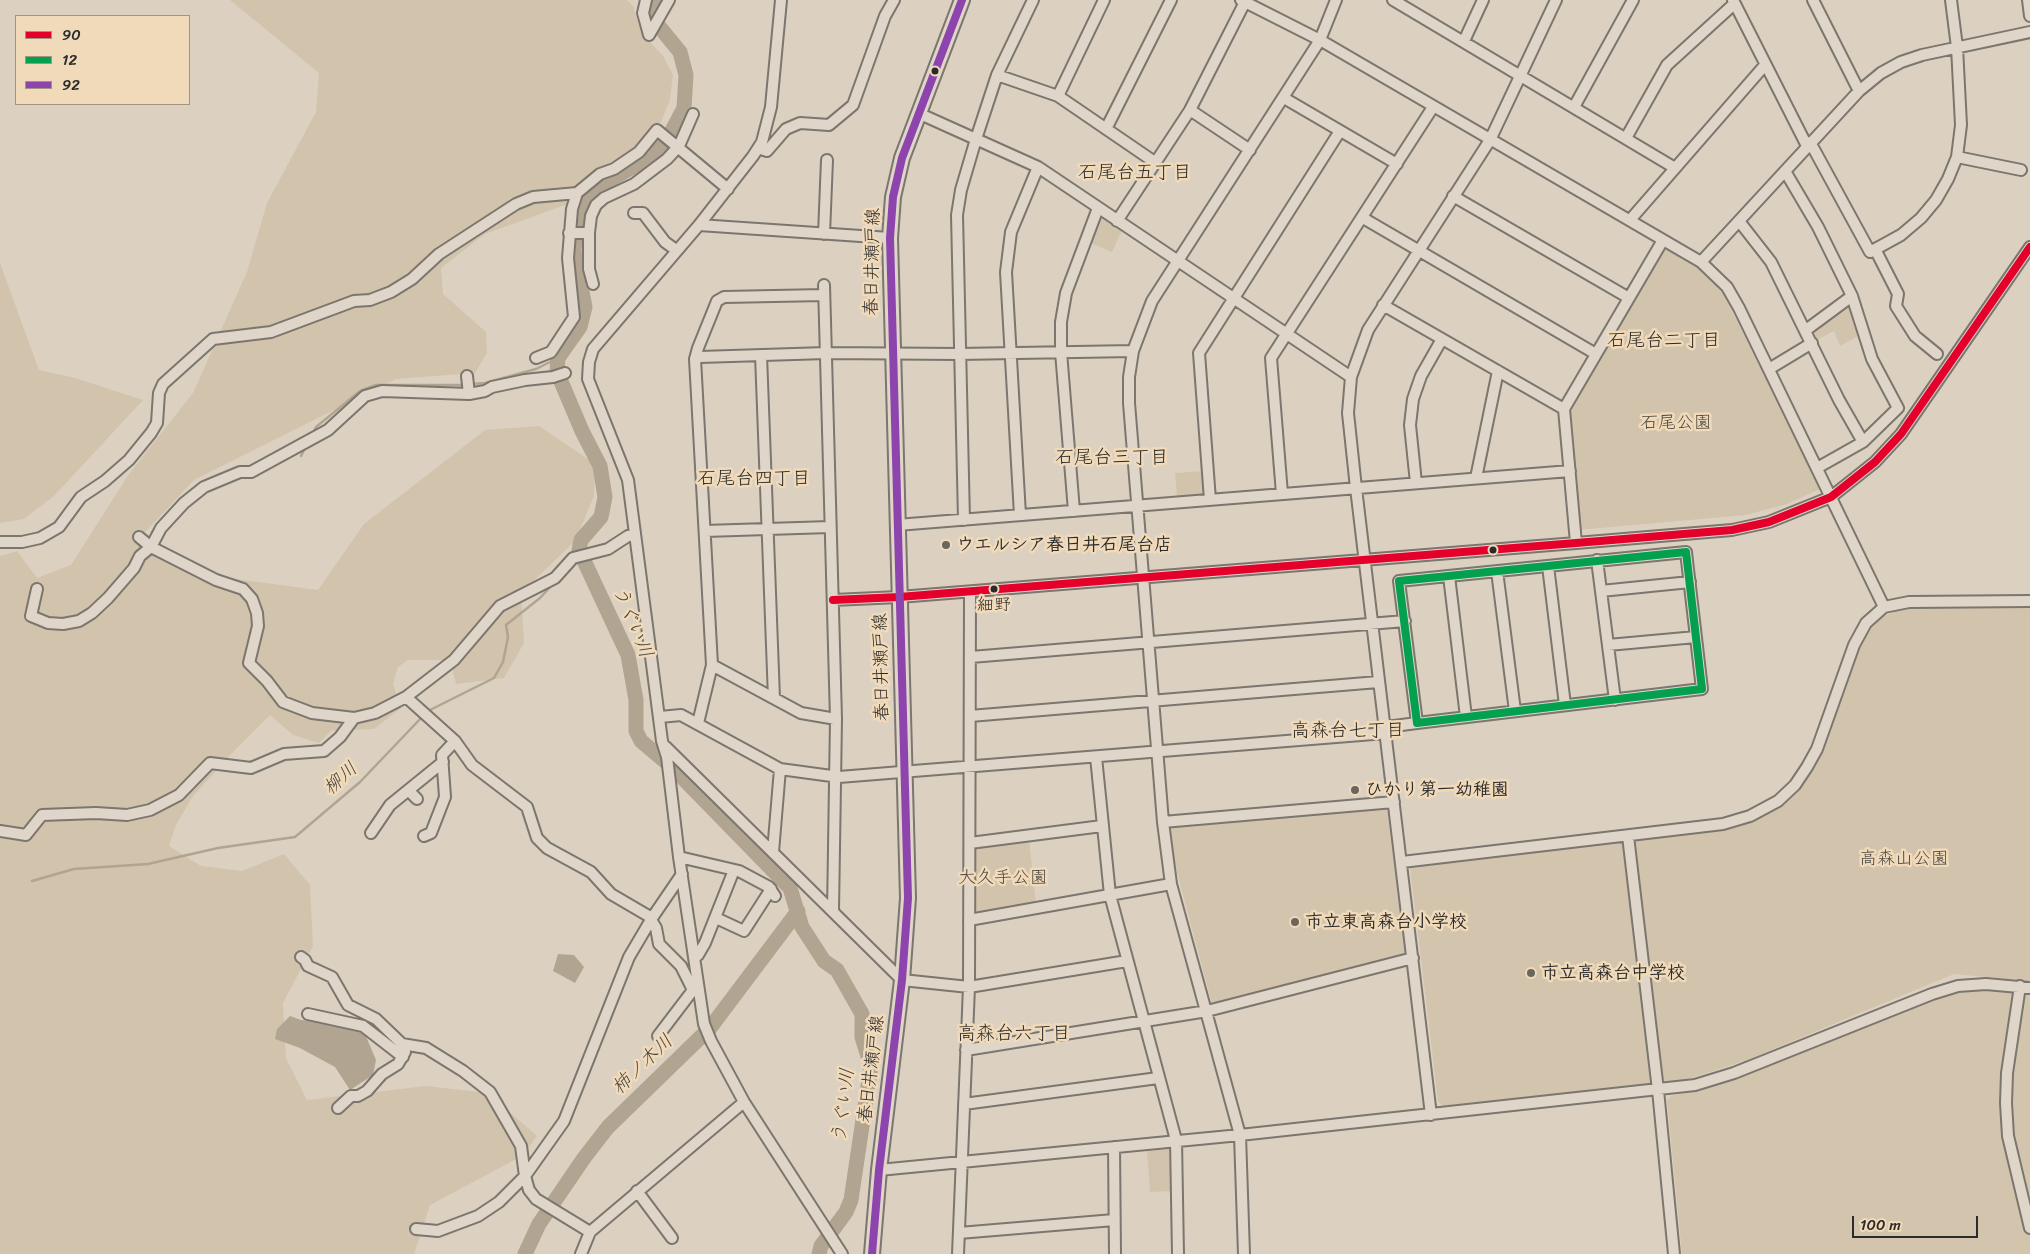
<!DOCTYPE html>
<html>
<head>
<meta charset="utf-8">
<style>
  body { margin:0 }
  #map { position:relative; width:2030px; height:1254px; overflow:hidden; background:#dcd1c0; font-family:Sriracha,sans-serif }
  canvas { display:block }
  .legend { position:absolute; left:15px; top:15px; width:175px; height:90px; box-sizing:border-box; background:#f1dab9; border:1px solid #a29480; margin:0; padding:6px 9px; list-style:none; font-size:15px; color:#2b2b2b }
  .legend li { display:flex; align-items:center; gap:10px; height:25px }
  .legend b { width:25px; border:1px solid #a29480 }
  .scale { position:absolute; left:1852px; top:1216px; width:126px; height:22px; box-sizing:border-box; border:2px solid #2b2b2b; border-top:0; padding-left:6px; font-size:15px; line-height:18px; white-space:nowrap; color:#2b2b2b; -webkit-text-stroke:4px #f1dab9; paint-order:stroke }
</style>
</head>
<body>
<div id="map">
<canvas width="2030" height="1254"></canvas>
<ul class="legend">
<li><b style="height:6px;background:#e4002b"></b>90</li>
<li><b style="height:6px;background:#02a04f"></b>12</li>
<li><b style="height:6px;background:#8e44ad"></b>92</li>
</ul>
<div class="scale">100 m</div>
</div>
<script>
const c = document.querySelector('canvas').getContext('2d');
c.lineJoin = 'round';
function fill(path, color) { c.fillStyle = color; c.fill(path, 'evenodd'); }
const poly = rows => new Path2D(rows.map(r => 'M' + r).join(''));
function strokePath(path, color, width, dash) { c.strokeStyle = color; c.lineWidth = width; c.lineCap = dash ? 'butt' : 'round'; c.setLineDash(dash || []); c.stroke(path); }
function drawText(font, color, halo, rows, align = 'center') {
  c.font = font + ' Sriracha,"Klee One",sans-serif'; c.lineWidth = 5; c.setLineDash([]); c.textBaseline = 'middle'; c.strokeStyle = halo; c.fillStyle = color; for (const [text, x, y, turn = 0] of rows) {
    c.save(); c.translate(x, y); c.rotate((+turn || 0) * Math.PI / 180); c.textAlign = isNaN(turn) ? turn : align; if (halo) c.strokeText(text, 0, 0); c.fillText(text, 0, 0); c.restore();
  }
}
fill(poly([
  [1387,807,1405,955,1214,1005,1212,1004,1173,857,1171,829,1172,825],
  [1621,841,1624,843,1653,1079,1650,1083,1443,1106,1438,1101,1410,867],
  [1974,988,2030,992,2030,1254,1682,1254,1667,1100,1671,1096,1728,1081,1947,992]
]), '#d3c4ae');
fill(poly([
  [230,0,627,0,633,6,641,32,663,56,673,75,670,100,661,122,645,140,596,172,576,201,485,234,441,268,443,294,486,332,487,353,475,373,396,379,194,480,135,543,221,577,318,590,364,524,485,430,539,426,595,464,594,496,575,541,521,593,524,643,504,678,456,684,450,660,408,660,398,667,393,684,401,708,374,729,331,731,319,743,293,735,270,715,234,751,193,796,176,825,169,846,201,866,242,871,284,854,310,885,313,946,283,1003,286,1058,307,1100,426,1086,488,1093,537,1136,522,1156,430,1205,414,1254,0,1254,0,556,17,551,37,578,71,565,129,474,193,393,247,272,267,203,316,112,319,73],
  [1098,216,1102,216,1122,230,1112,252,1088,242],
  [1664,248,1696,267,1717,286,1725,297,1820,489,1787,504,1746,515,1578,530,1569,408],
  [0,263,39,370,75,378,143,400,54,496,24,519,0,523],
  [1849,302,1860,335,1840,346,1834,331,1815,341,1810,330],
  [1205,471,1207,494,1205,496,1177,498,1175,473],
  [2030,607,2030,981,1954,974,1747,1060,1688,1079,1664,1082,1661,1079,1632,842,1635,839,1725,829,1744,824,1764,815,1795,792,1813,770,1822,751,1858,647,1874,623,1883,617,1901,609,1918,608],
  [1029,839,1036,904,976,915,973,913,973,850,975,847],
  [1172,1149,1174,1191,1150,1192,1147,1151]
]), '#d2c3ac');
fill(poly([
  [558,954,574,955,584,967,575,983,553,971],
  [290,1016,301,1020,342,1023,365,1034,376,1060,373,1075,350,1090,335,1067,300,1048,275,1039,277,1029]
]), '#b1a491');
strokePath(poly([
  [471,384,485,383,536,369,558,358],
  [312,435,316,427,360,391,376,385,465,385],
  [301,456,306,446],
  [426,712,494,678,503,662,508,637,506,625,540,598,551,586],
  [32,881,74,869,148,864,218,848,295,837,360,782,423,716]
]), '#b1a491', 2.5);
strokePath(poly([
  [657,0,651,10,653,19,680,52,686,75,684,108,666,142,654,155,592,190,584,198,577,215,574,251,585,307,580,327,558,358,557,372,582,431,600,466,605,497,601,517,581,540,579,550,628,655,636,700,636,731,641,741,673,768,790,888,802,927,824,961,837,970,862,1014,862,1037,871,1066,851,1200,846,1212,821,1246,819,1254],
  [525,1254,539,1224,584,1158,608,1127,710,1028,798,911]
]), '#b1a491', 15);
const minor = poly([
  [646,0,643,13,649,35],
  [781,0,771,107,762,142,753,156,699,225,593,349,589,362,588,379,628,480,662,741,667,757,679,857,704,1024,711,1041,744,1102,842,1254],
  [1241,0,1320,40,1701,262,1727,287,1739,308,1884,607],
  [1393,0,1675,168],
  [1733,0,1807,146],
  [1813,0,1859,91],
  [2028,0,2030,16],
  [649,35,669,0],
  [1464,41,1483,0],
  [997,75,1058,96,1156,163],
  [1058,96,1104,0],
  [1284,98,1397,164],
  [1574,107,1633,0],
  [1190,110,1250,150],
  [918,113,1038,167,1351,377],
  [1106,129,1171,0],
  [1626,138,1667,65,1734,4],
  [1810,142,1870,252,1901,235,1921,218,1936,200,1948,179,1957,157,1961,125,1957,47,1951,0],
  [758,148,767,151,786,129,800,123,829,125,853,105,885,16,894,0],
  [1957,157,2021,170],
  [1785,171,1818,227,1852,296,1872,359,1898,408,1863,442,1817,468],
  [1453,196,1629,298],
  [634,213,643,213,665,242,676,250],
  [1363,218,1596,354],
  [1630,220,1765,65],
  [1117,221,1190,110,1246,0],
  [1739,221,1771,262,1839,400,1863,442],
  [699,225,890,238],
  [569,233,589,233],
  [824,234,827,160],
  [1875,249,1898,294,1896,306,1915,336,1937,354],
  [1701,262,1859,91,1881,73,1901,62,1922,55,2030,32],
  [593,284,589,269,589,233,591,216,596,205,604,198,634,184,667,159,679,146,693,114],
  [824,285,836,719,833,912],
  [1383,305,1564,409],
  [1806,330,1852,296],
  [761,355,774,698],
  [536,358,551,352,574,317,568,258,572,209,577,193],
  [695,359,700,357,826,353,959,354,1133,351],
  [1769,369,1812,343],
  [467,376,469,394],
  [1476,478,1498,371],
  [1416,483,1410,425,1413,399,1421,376,1442,339],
  [1282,494,1271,358,1433,107],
  [1210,500,1199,353,1340,131],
  [1074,511,1061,352,1061,322,1066,293,1098,208],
  [1020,515,1006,272,1011,232,1038,167],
  [964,520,957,215,961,190,976,139,997,75,1033,0],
  [897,525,1570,471],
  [705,531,830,527],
  [139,537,151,547,216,580,243,589,252,599,257,613,258,626,249,663,267,681,283,702,312,713,354,718],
  [0,542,22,542,40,538,59,527,81,497,105,481,129,460,151,433,157,423,159,393,163,384,213,339,271,332,354,301,370,300,391,292,412,279,439,254,516,204,533,197,577,193,600,174,614,169,639,152,657,130,728,189],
  [1576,543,1564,409,1663,240],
  [1686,552,1702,689,1417,723,1399,581,1686,552],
  [1597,560,1615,700],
  [1548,566,1565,705],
  [1497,571,1515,711],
  [1449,576,1466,717],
  [37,589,31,616,48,623,63,624,79,621,92,613,108,598,134,568,140,556,151,547,161,528,184,503,204,487,240,472,251,472,328,430,365,396,382,391,469,394,485,391,492,387,525,380,553,377,565,373],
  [1601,591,1690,582],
  [833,600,899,597,1576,543,1732,530,1769,522,1831,497,1875,462,1901,434,2030,247],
  [1608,645,1696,637],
  [971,657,1405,621],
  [712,665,801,713,836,719],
  [406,697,455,741,472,765,527,807,537,838,547,848,591,872,611,894,652,918],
  [970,716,1378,682],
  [660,717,681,715,780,769,839,777,1386,733],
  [698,723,712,665,695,359,698,348,717,301,724,297,824,295],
  [1386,727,1417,723],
  [666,747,902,980,969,987,1127,961],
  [1096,757,1110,895,1176,1140,1178,1254],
  [409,791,417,799],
  [1163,822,1394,802],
  [0,831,26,835,42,815,96,813,127,815,150,810,179,795,210,763,251,768,284,754,324,751,340,737,354,718,375,713,406,697,454,660,500,606,555,578,573,558,608,549,628,536,635,535],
  [371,833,390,805,443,762],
  [424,836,431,833,445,797,442,755,455,741],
  [1628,836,1658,1090,1674,1254],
  [970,843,1102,826],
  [773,852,780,769],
  [679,857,739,871,769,887,775,896],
  [1402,862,1723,824,1750,816,1778,801,1795,785,1807,767,1817,749,1854,645,1866,623,1884,607,1909,602,2030,601],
  [716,918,744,931,771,889],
  [651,920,656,928,659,944,681,966,693,990,658,1036],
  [969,920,1171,884],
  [301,957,305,960,308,966,332,977,348,1005,376,1019,402,1044,426,1048,463,1071,490,1092,521,1146,525,1176,529,1190,536,1199,590,1232],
  [694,958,698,955,705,943,734,870],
  [2020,986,2007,1073,2006,1103,2008,1136,2030,1228],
  [308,1014,363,1026,403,1057],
  [966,1050,1207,1011,1413,958],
  [964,1104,1158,1078],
  [338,1108,351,1096,358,1096,367,1091,382,1074,398,1064,405,1052],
  [1431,1115,1356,488,1348,413,1351,377,1368,330,1490,140,1556,0],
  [1114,1147,1115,1254],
  [879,1170,1240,1135,1695,1085,1734,1073,1932,994,1958,986,1986,984,2030,988],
  [637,1191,672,1238],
  [416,1229,438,1231,478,1216,499,1202,525,1176,564,1121,629,957,652,918,682,874],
  [959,1233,1114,1220],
  [581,1254,590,1232,744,1102],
  [958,1254,969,987,970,592],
  [1244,1254,1240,1135,1171,884,1163,822,1129,403,1129,377,1133,351,1152,301,1320,40,1336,0]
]);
const major = poly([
  [872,1254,879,1170,902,980,908,898,890,238,893,197,902,158,962,0]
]);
strokePath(minor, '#7b766e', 14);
strokePath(major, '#7b766e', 18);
strokePath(minor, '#dfd6c9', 10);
strokePath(major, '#dfd6c9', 14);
strokePath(poly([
  [833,600,899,597,1576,543,1732,530,1769,522,1831,497,1875,462,1901,434,2030,247]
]), '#e4002b', 8);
strokePath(poly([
  [1686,552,1702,689,1417,723,1399,581,1686,552]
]), '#02a04f', 8);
strokePath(poly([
  [872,1254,879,1170,902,980,908,898,890,238,893,197,902,158,962,0]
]), '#8e44ad', 8);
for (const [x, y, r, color] of [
  [935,71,4.5,"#2b2b2b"],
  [946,545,5,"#69655f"],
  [1493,550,4.5,"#2b2b2b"],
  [994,589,4.5,"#2b2b2b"],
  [1355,790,5,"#69655f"],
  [1295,922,5,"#69655f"],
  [1531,973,5,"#69655f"]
]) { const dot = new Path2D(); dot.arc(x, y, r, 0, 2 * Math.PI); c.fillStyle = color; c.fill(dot); strokePath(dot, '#f1dab9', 2); }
drawText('17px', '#2b2b2b', '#f1dab9', [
  ["細野",994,606]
]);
drawText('18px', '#2b2b2b', '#f1dab9', [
  ["春日井瀬戸線",873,262,-89],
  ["春日井瀬戸線",882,667,-91],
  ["春日井瀬戸線",872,1069,-83]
]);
drawText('18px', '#4b4742', '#f1dab9', [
  ["石尾公園",1676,423],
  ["高森山公園",1904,859],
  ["大久手公園",1003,878]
]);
drawText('bold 18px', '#2b2b2b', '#f1dab9', [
  ["ウエルシア春日井石尾台店",956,545],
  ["ひかり第一幼稚園",1365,790],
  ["市立東高森台小学校",1305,922],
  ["市立高森台中学校",1541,973]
], 'left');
drawText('19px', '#2b2b2b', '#f1dab9', [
  ["石尾台五丁目",1135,173],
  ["石尾台二丁目",1664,341],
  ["石尾台三丁目",1112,458],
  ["石尾台四丁目",754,479],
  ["高森台七丁目",1348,731],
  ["高森台六丁目",1014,1034]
]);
drawText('italic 19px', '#484440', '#f1dab9', [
  ["うぐい川",632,622,68],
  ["柳川",341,779,-42],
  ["柿ノ木川",643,1065,-44],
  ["うぐい川",844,1106,-83]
]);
</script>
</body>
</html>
